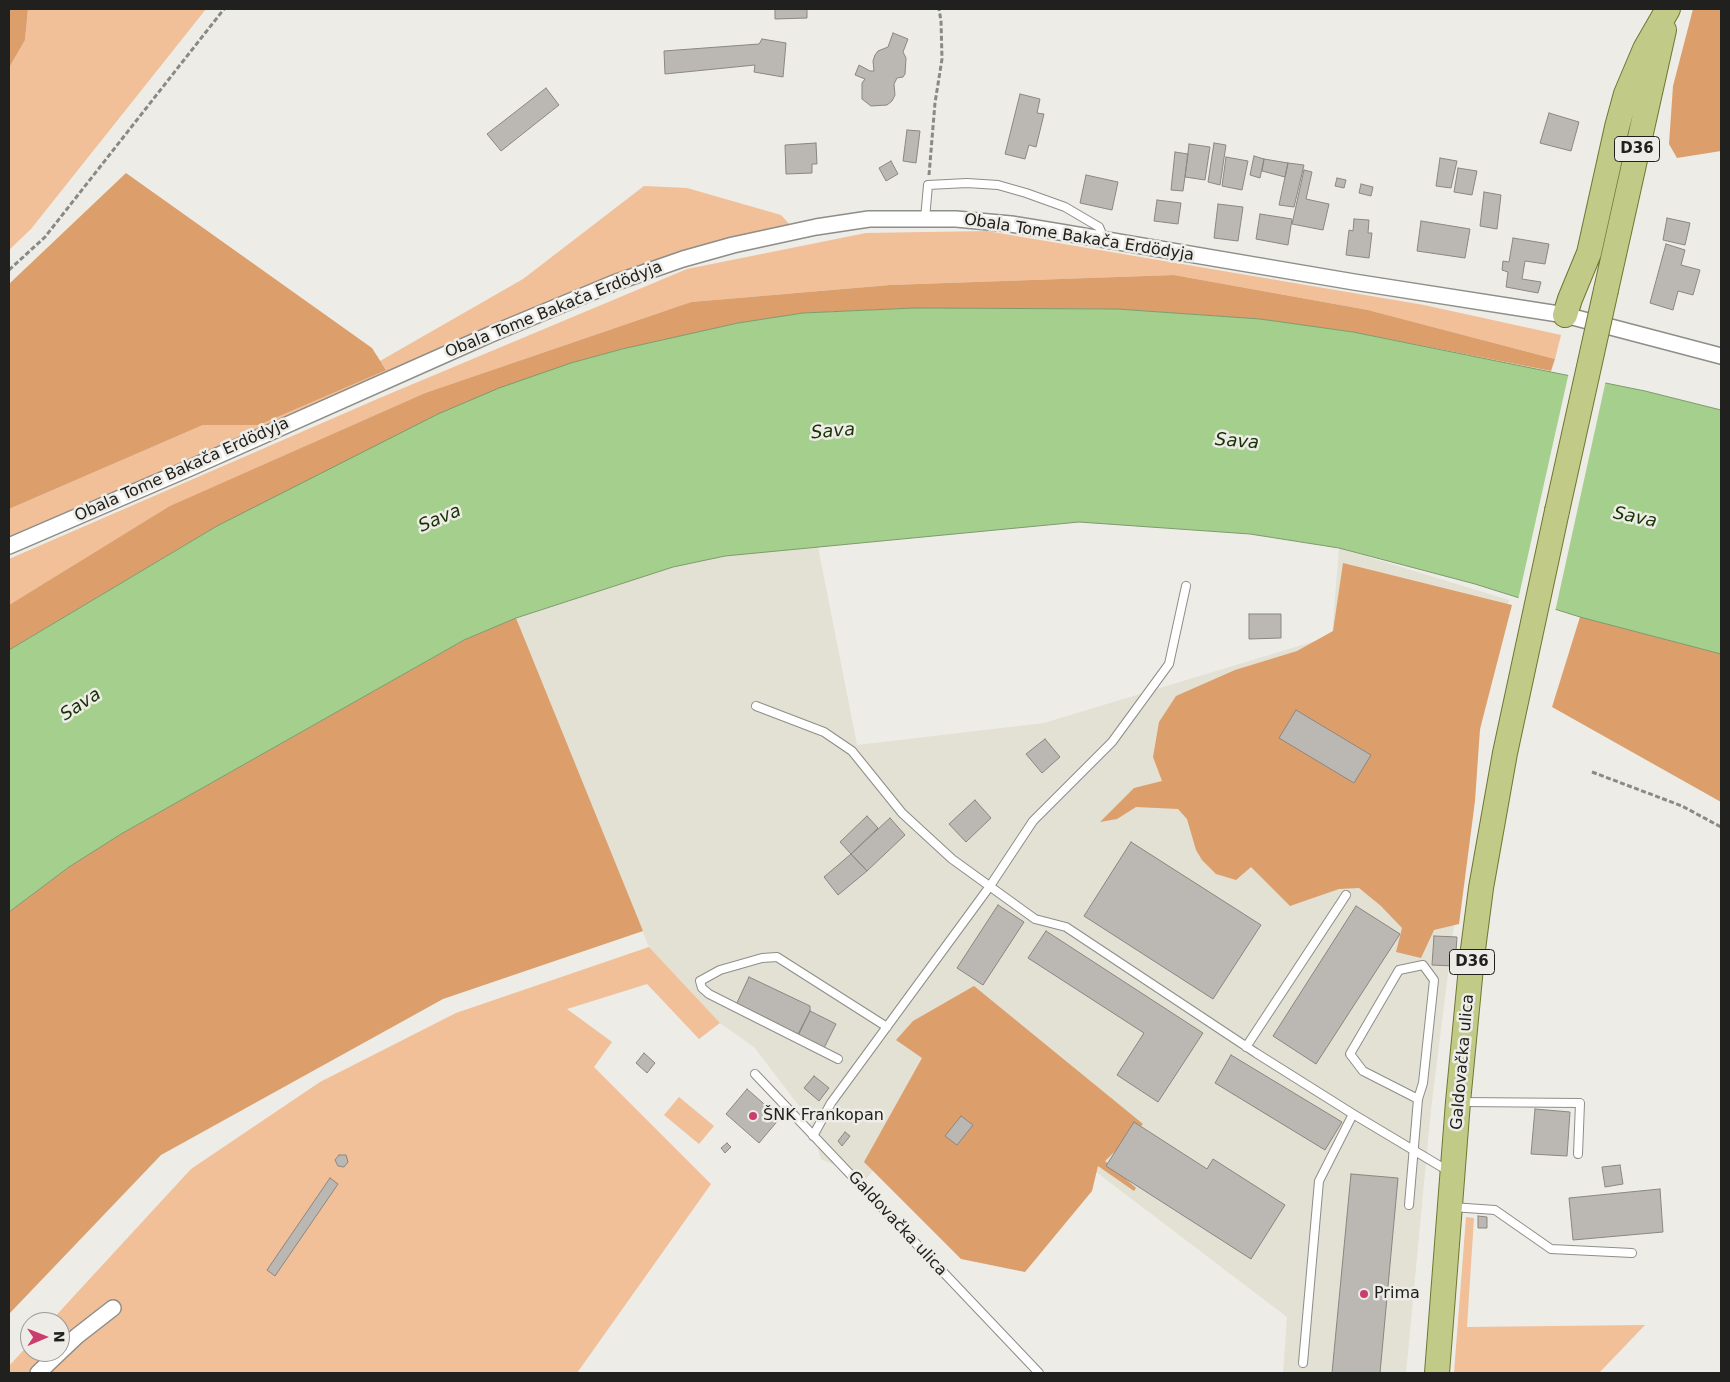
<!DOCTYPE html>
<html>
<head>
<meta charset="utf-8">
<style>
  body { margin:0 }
  #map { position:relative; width:1730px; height:1382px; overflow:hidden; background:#edece7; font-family:"DejaVu Sans",sans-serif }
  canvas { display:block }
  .frame { position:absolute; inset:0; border:10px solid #20201e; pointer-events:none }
  .north { position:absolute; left:20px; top:1312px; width:50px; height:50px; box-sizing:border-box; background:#edece7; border:1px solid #9b9a97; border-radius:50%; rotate:89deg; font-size:14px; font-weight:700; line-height:20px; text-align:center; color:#20201e }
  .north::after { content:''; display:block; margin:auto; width:18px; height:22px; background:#ca3d6e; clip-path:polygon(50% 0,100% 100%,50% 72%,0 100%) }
</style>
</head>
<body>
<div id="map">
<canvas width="1730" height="1382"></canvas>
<div class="frame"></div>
<div class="north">N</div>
</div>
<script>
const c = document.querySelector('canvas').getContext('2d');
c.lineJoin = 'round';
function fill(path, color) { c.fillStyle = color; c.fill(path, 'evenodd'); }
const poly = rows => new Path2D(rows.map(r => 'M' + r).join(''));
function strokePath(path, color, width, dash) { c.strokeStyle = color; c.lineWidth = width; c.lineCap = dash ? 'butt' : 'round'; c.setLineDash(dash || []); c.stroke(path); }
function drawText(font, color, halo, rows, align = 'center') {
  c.font = font + ' "DejaVu Sans",sans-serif'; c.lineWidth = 5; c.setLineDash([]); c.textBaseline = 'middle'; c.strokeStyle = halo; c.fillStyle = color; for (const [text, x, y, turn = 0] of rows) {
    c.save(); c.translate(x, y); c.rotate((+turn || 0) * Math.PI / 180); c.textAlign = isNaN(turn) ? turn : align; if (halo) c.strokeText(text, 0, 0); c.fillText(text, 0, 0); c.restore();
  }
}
fill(poly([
  [818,547,857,745,1044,723,1332,636,1339,548,1509,600,1476,749,1431,1109,1406,1373,1283,1373,1287,1317,958,1067,866,1179,821,1159,809,1119,754,1047,720,1023,649,947,516,618,673,567,725,556]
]), '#e3e0d4');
fill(poly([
  [28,9,206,9,31,229,9,250,9,68,25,40],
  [644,186,687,188,781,215,794,229,675,257,9,541,9,509,203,425,259,425,386,369,380,361,523,279],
  [987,231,1424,305,1561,335,1555,359,1368,310,1174,275,890,285,691,302,425,393,171,506,9,605,9,559,382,397,687,269,866,233],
  [649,947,720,1023,699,1039,647,984,567,1009,612,1042,594,1067,711,1184,577,1373,9,1373,9,1366,30,1343,30,1352,60,1352,60,1322,50,1322,191,1169,320,1082,456,1013],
  [679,1097,714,1126,699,1144,664,1115],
  [1466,1217,1474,1218,1467,1327,1645,1325,1599,1373,1454,1373]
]), '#f1bf98');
fill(poly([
  [9,9,28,9,25,40,9,68],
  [1693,9,1721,9,1721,151,1677,158,1669,144,1673,86],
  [126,173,372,348,386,370,259,425,203,425,9,509,9,284],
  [1174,275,1368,310,1555,359,1551,371,1353,332,1260,319,1117,309,914,308,803,313,738,323,622,349,571,363,217,526,9,650,9,605,170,506,425,393,691,302,890,285],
  [1343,563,1512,605,1480,729,1475,801,1459,924,1434,930,1421,958,1396,952,1402,928,1381,906,1359,888,1339,889,1290,906,1251,867,1236,880,1216,874,1202,860,1196,850,1187,819,1178,809,1136,807,1117,819,1100,822,1134,788,1162,781,1153,757,1159,722,1176,696,1235,670,1297,651,1333,631],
  [1580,617,1721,654,1721,802,1552,707],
  [516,618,643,931,443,999,161,1155,9,1314,9,912,69,867,121,834,464,640],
  [974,986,1143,1124,1105,1161,1136,1188,1134,1191,1098,1166,1092,1191,1025,1272,961,1259,864,1162,922,1058,896,1040,913,1021]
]), '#dc9e6b');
const water = poly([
  [914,308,1117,309,1260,319,1353,332,1645,391,1721,410,1721,654,1580,617,1475,584,1339,548,1250,534,1079,522,725,556,673,567,516,618,464,640,121,834,69,867,9,912,9,650,217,526,438,414,499,388,571,363,622,349,738,323,803,313,914,308]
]);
fill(water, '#a5cf8d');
strokePath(water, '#7d9a6c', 1);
fill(poly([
  [1569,372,1606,380,1555,612,1518,600]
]), '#edece7');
const building = poly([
  [775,9,807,9,807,18,775,19,775,9],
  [893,33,908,39,903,52,906,58,905,74,903,77,897,78,894,84,895,95,892,101,887,105,871,106,862,99,862,83,865,79,855,75,859,65,870,71,874,71,873,61,875,55,878,51,888,47,893,33],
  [762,39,786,43,783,77,754,72,755,65,665,74,664,51,759,44,762,39],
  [546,88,559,105,501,151,487,134,546,88],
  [1020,94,1040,99,1037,113,1044,114,1036,147,1029,145,1025,159,1005,154,1020,94],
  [1549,113,1579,122,1571,151,1540,143,1549,113],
  [907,130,920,131,916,163,903,161,907,130],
  [816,143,817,164,812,164,812,173,786,174,785,145,816,143],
  [1214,143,1226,145,1220,185,1208,182,1214,143],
  [1189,144,1210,147,1205,180,1185,177,1189,144],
  [1175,152,1188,154,1183,191,1171,190,1175,152],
  [1254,156,1264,159,1260,178,1250,175,1254,156],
  [1226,157,1248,161,1242,190,1222,186,1226,157],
  [1440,158,1457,161,1451,188,1436,186,1440,158],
  [1264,159,1288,163,1285,177,1262,171,1264,159],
  [891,161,898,174,886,181,879,168,891,161],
  [1288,163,1304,165,1294,207,1279,205,1288,163],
  [1458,168,1477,171,1472,195,1454,192,1458,168],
  [1304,170,1312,172,1306,199,1329,204,1323,230,1292,224,1304,170],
  [1086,175,1118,182,1112,210,1080,203,1086,175],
  [1337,178,1346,180,1344,188,1335,186,1337,178],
  [1361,184,1373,187,1371,196,1359,193,1361,184],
  [1484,192,1501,195,1497,229,1480,226,1484,192],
  [1157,200,1181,203,1178,224,1154,221,1157,200],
  [1218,204,1243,207,1238,241,1214,238,1218,204],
  [1260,214,1292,219,1288,245,1256,239,1260,214],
  [1667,218,1690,223,1685,245,1663,240,1667,218],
  [1354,219,1369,220,1368,233,1372,233,1369,258,1346,255,1349,230,1353,231,1354,219],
  [1421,221,1470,229,1465,258,1417,251,1421,221],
  [1513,238,1549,244,1545,264,1525,261,1522,279,1541,282,1538,293,1506,287,1508,272,1502,270,1503,261,1509,262,1513,238],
  [1666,244,1685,250,1681,265,1700,270,1693,295,1678,291,1673,310,1650,303,1666,244],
  [1249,614,1281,614,1281,638,1249,639,1249,614],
  [1296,710,1371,755,1354,783,1279,738,1296,710],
  [1045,739,1060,757,1042,773,1026,754,1045,739],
  [975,800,991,818,966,842,949,824,975,800],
  [867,816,878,828,851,854,840,842,867,816],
  [890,818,905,835,867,871,851,854,890,818],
  [1131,842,1261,925,1213,999,1084,916,1131,842],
  [851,854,867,871,838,895,824,877,851,854],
  [998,905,1024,922,983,985,957,968,998,905],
  [1356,906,1400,934,1316,1064,1273,1036,1356,906],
  [1046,931,1203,1033,1158,1102,1117,1075,1144,1033,1028,958,1046,931],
  [1434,936,1457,937,1455,966,1432,965,1434,936],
  [749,977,810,1006,810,1011,798,1034,736,1005,749,977],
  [810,1011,836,1024,824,1048,797,1038,810,1011],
  [644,1053,655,1063,647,1073,636,1063,644,1053],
  [1231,1055,1342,1122,1325,1150,1215,1083,1231,1055],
  [814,1076,829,1088,819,1101,804,1088,814,1076],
  [747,1089,780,1118,759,1143,726,1114,747,1089],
  [1535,1109,1570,1112,1567,1156,1531,1154,1535,1109],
  [961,1116,973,1125,957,1145,945,1136,961,1116],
  [1134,1122,1207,1169,1213,1159,1285,1205,1251,1259,1106,1166,1134,1122],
  [845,1132,850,1136,842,1146,838,1141,845,1132],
  [727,1143,731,1147,725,1153,721,1148,727,1143],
  [339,1155,346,1155,348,1162,344,1167,338,1166,335,1160,339,1155],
  [1620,1165,1623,1184,1605,1187,1602,1167,1620,1165],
  [1351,1174,1398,1178,1380,1373,1332,1373,1351,1174],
  [330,1178,338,1184,275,1276,267,1270,330,1178],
  [1660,1189,1663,1232,1573,1240,1569,1198,1660,1189],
  [1478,1216,1487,1217,1487,1228,1478,1228,1478,1216]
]);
fill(building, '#bbb8b4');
strokePath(building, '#8a8783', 1);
const service = poly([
  [925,219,928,185,967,183,998,185,1026,193,1065,207,1099,227,1104,239],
  [756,706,824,732,852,751,902,813,952,859,1035,919,1066,927,1256,1053,1353,1114,1319,1181,1303,1363],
  [1246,1047,1346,895],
  [838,1059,709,994,702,988,700,981,720,970,762,958,777,957,887,1027],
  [755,1074,1039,1373],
  [1460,1102,1580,1103,1578,1154],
  [1353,1114,1450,1172],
  [813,1136,831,1103,990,886,1033,821,1112,742,1169,664,1186,586],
  [1409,1205,1418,1099,1423,1083,1434,980,1423,965,1399,970,1350,1054,1363,1071,1418,1099],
  [1452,1207,1495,1210,1551,1249,1632,1253]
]);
const minor = poly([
  [9,546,190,468,489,335,614,283,683,259,733,245,816,227,869,219,956,219,1011,224,1054,231,1354,282,1565,315,1721,356],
  [38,1373,77,1336,113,1308]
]);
const primary = poly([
  [1606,290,1664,30],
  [1565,315,1570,299,1589,253,1617,127,1626,94,1645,49,1668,9],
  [1437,1373,1458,1102,1472,957,1481,888,1505,753,1557,511]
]);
strokePath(service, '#8e8d88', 10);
strokePath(minor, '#8e8d88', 18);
strokePath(primary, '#6f772f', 26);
strokePath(poly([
  [929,175,935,103,942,59,941,21,939,9],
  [9,270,45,237,224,9],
  [1592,772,1682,806,1721,827]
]), '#898985', 3, [5, 2.5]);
strokePath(service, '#fff', 8);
strokePath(minor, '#fff', 15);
strokePath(primary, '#c2ca88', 24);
const primaryBridge = poly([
  [1557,511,1606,290]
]);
strokePath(primaryBridge, '#6f772f', 26, []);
strokePath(primaryBridge, '#c2ca88', 24);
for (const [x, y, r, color] of [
  [753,1116,5,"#ca3d6e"],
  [1364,1294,5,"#ca3d6e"]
]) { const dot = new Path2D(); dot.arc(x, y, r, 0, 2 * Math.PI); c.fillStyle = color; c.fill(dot); strokePath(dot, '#edece7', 2); }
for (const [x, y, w] of [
  [1637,149,45],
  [1472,962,45]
]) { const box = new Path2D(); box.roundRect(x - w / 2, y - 12.5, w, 25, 4); c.fillStyle = '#edece7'; c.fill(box); strokePath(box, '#20201e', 1); }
drawText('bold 15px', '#20201e', null, [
  ["D36",1637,149],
  ["D36",1472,962]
]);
drawText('16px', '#20201e', '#edece7', [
  ["Obala Tome Bakača Erdödyja",1079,238,9],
  ["Obala Tome Bakača Erdödyja",554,310,-22],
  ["Obala Tome Bakača Erdödyja",182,470,-24],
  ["Galdovačka ulica",1463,1062,-85],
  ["Galdovačka ulica",897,1224,47]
]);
drawText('16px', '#20201e', '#edece7', [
  ["ŠNK Frankopan",763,1116],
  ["Prima",1374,1294]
], 'left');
drawText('italic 18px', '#183204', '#edece7', [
  ["Sava",833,432,-5],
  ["Sava",1237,442,5],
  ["Sava",1635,518,12],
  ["Sava",440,519,-23],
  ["Sava",81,705,-33]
]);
</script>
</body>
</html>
